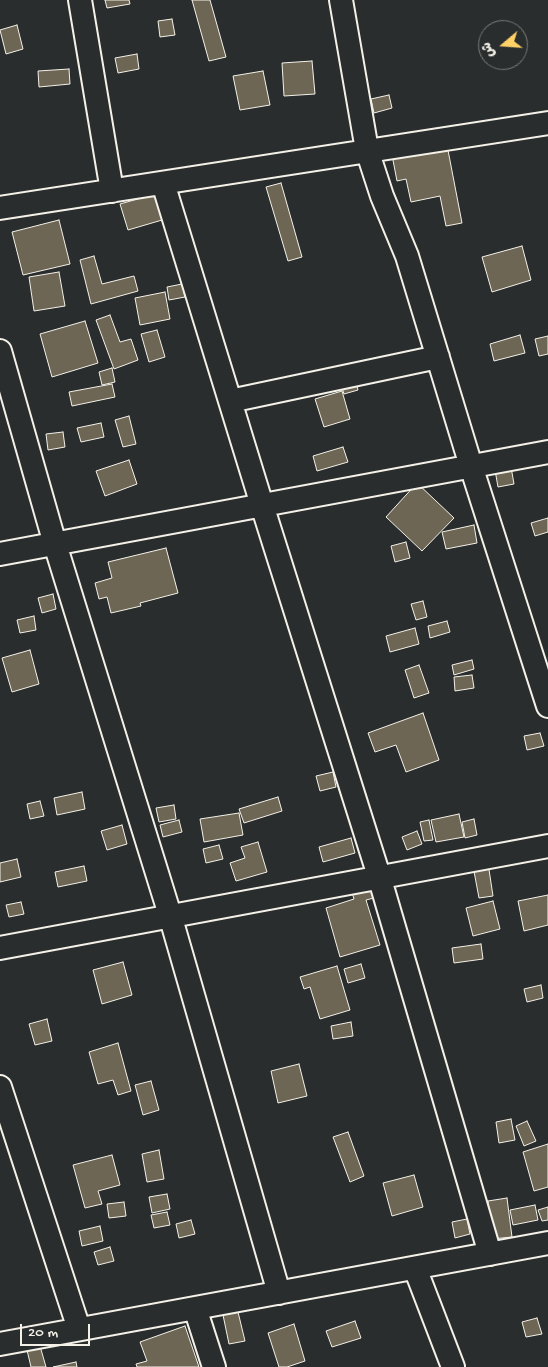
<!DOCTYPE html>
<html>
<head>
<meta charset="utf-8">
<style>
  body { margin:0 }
  #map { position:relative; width:548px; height:1367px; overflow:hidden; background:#2a2d2e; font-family:"Gochi Hand","Playpen Sans Arabic",sans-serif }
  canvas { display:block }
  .north { position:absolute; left:478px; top:20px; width:50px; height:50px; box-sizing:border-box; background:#2a2d2e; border:1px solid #7b7b78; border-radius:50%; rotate:252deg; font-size:14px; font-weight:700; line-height:20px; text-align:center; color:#f4f1e8 }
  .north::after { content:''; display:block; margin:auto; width:18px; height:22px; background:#ffd166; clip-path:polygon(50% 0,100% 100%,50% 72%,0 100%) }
  .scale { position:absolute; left:20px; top:1324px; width:70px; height:22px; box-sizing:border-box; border:2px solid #f4f1e8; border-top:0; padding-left:6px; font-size:15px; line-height:18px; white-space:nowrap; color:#f4f1e8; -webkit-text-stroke:4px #2a2d2e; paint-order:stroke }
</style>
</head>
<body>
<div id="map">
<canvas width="548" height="1367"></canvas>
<div class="north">ش</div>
<div class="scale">20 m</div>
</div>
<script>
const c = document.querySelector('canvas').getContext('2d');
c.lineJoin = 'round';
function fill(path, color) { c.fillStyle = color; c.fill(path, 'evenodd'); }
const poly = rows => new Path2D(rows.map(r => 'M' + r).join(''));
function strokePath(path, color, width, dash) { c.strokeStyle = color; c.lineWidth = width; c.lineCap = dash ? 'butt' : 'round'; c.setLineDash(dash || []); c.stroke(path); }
const building = poly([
  [105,0,129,0,130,4,107,8,105,0],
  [192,0,210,0,226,57,209,61,192,0],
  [172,19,175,35,160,37,158,21,172,19],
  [17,25,23,49,6,54,0,30,17,25],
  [137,54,139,69,118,73,115,58,137,54],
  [312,61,315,94,284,96,282,63,312,61],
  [69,69,70,84,39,87,38,71,69,69],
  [263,71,270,105,240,110,233,76,263,71],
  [389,95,392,108,374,113,371,99,389,95],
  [447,145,462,223,446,226,440,196,411,202,406,179,397,181,392,155,447,145],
  [281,183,302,257,288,261,266,187,281,183],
  [162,192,169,218,128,230,120,204,162,192],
  [59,220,70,264,23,275,12,232,59,220],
  [522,246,531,280,492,292,482,257,522,246],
  [94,256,102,284,134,276,138,291,91,304,80,260,94,256],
  [59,272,65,306,34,311,29,277,59,272],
  [182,284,185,297,169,300,167,287,182,284],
  [165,292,170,319,140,325,135,298,165,292],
  [110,315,120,342,131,339,138,360,114,369,96,320,110,315],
  [85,321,98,363,52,377,40,334,85,321],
  [157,330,165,357,149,362,141,334,157,330],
  [520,335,525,353,494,361,490,344,520,335],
  [548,336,548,354,539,356,535,339,548,336],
  [112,368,115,382,102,385,99,372,112,368],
  [355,377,358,390,344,394,340,382,355,377],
  [112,384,115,397,72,406,69,392,112,384],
  [342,391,350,419,324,427,315,399,342,391],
  [129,416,136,444,123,447,115,420,129,416],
  [101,423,104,437,81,442,77,428,101,423],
  [63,432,65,447,48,450,46,434,63,432],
  [343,447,348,462,317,471,313,456,343,447],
  [129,460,137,484,105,496,96,471,129,460],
  [511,467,514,484,498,487,495,470,511,467],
  [417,483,454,518,422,551,386,517,417,483],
  [548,518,548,532,535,536,531,523,548,518],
  [474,525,477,543,446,549,442,532,474,525],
  [406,542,410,558,395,562,391,546,406,542],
  [166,548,178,593,140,603,141,606,111,613,107,597,99,599,95,583,112,578,108,562,166,548],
  [53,594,56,609,42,613,38,598,53,594],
  [423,601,427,617,416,620,411,604,423,601],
  [34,616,36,630,20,633,17,620,34,616],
  [447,621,450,632,430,638,428,626,447,621],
  [415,628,419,644,390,652,386,636,415,628],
  [30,650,39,684,12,692,2,658,30,650],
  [472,660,474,669,454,675,452,665,472,660],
  [419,665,429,693,414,698,405,670,419,665],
  [472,675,474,688,455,691,454,677,472,675],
  [423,713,439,760,406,772,396,745,375,752,368,733,423,713],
  [540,733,544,746,527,750,524,736,540,733],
  [333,772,336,787,320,791,316,776,333,772],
  [82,792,85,809,57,815,54,798,82,792],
  [278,797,282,811,244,823,239,809,278,797],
  [40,801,44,816,30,819,27,804,40,801],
  [174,805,176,819,159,822,156,808,174,805],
  [239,813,243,835,204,842,200,819,239,813],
  [459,814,464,837,436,842,431,820,459,814],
  [474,819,477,835,465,838,462,822,474,819],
  [179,820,182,832,163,837,160,825,179,820],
  [429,820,433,840,424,841,420,822,429,820],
  [122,825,127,844,107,850,101,831,122,825],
  [417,831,422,844,407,850,402,837,417,831],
  [351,838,355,853,323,862,319,847,351,838],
  [258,842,267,872,236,881,230,863,245,858,241,847,258,842],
  [219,845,223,859,206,863,203,849,219,845],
  [17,859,21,877,0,882,0,863,17,859],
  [488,863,493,896,479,898,473,866,488,863],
  [84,866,87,881,58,887,55,872,84,866],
  [372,875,378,897,366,900,380,945,340,957,326,908,354,899,349,882,372,875],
  [548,895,548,925,524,931,518,901,548,895],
  [493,901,500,929,473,936,466,908,493,901],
  [21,902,24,914,9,917,6,905,21,902],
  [481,944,483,959,454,963,452,948,481,944],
  [123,962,132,995,102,1004,93,970,123,962],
  [361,964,365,978,348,983,344,969,361,964],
  [337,966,350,1010,320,1019,310,987,304,989,300,977,337,966],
  [541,985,543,998,527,1002,524,989,541,985],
  [47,1019,52,1041,35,1045,29,1024,47,1019],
  [351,1022,353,1036,333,1039,331,1026,351,1022],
  [118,1043,131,1091,118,1095,113,1080,98,1084,89,1052,118,1043],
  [299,1064,307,1096,278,1103,271,1071,299,1064],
  [151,1081,159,1110,143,1115,135,1085,151,1081],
  [511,1119,515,1140,499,1143,496,1122,511,1119],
  [527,1121,536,1141,524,1146,516,1126,527,1121],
  [348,1132,364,1176,350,1182,333,1137,348,1132],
  [548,1144,548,1187,534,1191,523,1152,548,1144],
  [159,1150,164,1179,147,1182,142,1154,159,1150],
  [112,1155,120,1185,98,1191,102,1204,85,1208,73,1165,112,1155],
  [414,1175,423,1207,392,1216,383,1183,414,1175],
  [167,1194,170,1209,152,1213,149,1197,167,1194],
  [507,1198,512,1237,492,1239,488,1201,507,1198],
  [124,1202,126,1216,109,1218,107,1204,124,1202],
  [535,1205,538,1220,513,1225,510,1210,535,1205],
  [548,1207,548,1220,542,1221,538,1210,548,1207],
  [167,1212,170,1225,154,1228,151,1215,167,1212],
  [467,1219,470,1234,455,1238,452,1222,467,1219],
  [191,1220,195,1234,179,1238,176,1224,191,1220],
  [100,1226,103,1241,82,1246,79,1231,100,1226],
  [110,1247,114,1261,98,1265,94,1252,110,1247],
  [238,1312,245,1341,229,1344,223,1315,238,1312],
  [537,1318,542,1334,526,1337,522,1322,537,1318],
  [355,1321,361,1338,332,1347,326,1331,355,1321],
  [294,1324,305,1361,287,1367,279,1367,268,1333,294,1324],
  [185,1326,199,1367,137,1367,136,1364,147,1361,140,1342,185,1326],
  [40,1346,46,1367,31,1367,27,1350,40,1346],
  [76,1362,77,1367,53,1367,76,1362]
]);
fill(building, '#6d6655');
strokePath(building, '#f4f1e8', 1);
const minor = poly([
  [80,0,112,191],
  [341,0,367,150,382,196,407,256,471,466,548,706],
  [163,183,262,505,379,876,490,1254],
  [0,208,548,123],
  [0,351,55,544,170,915,279,1293],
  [230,401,438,357],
  [0,554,548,452],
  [0,948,548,846],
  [0,1087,79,1329],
  [415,1268,453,1367],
  [195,1308,214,1367],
  [0,1344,548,1243]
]);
strokePath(minor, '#f4f1e8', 26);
strokePath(minor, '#2a2d2e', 22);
</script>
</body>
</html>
